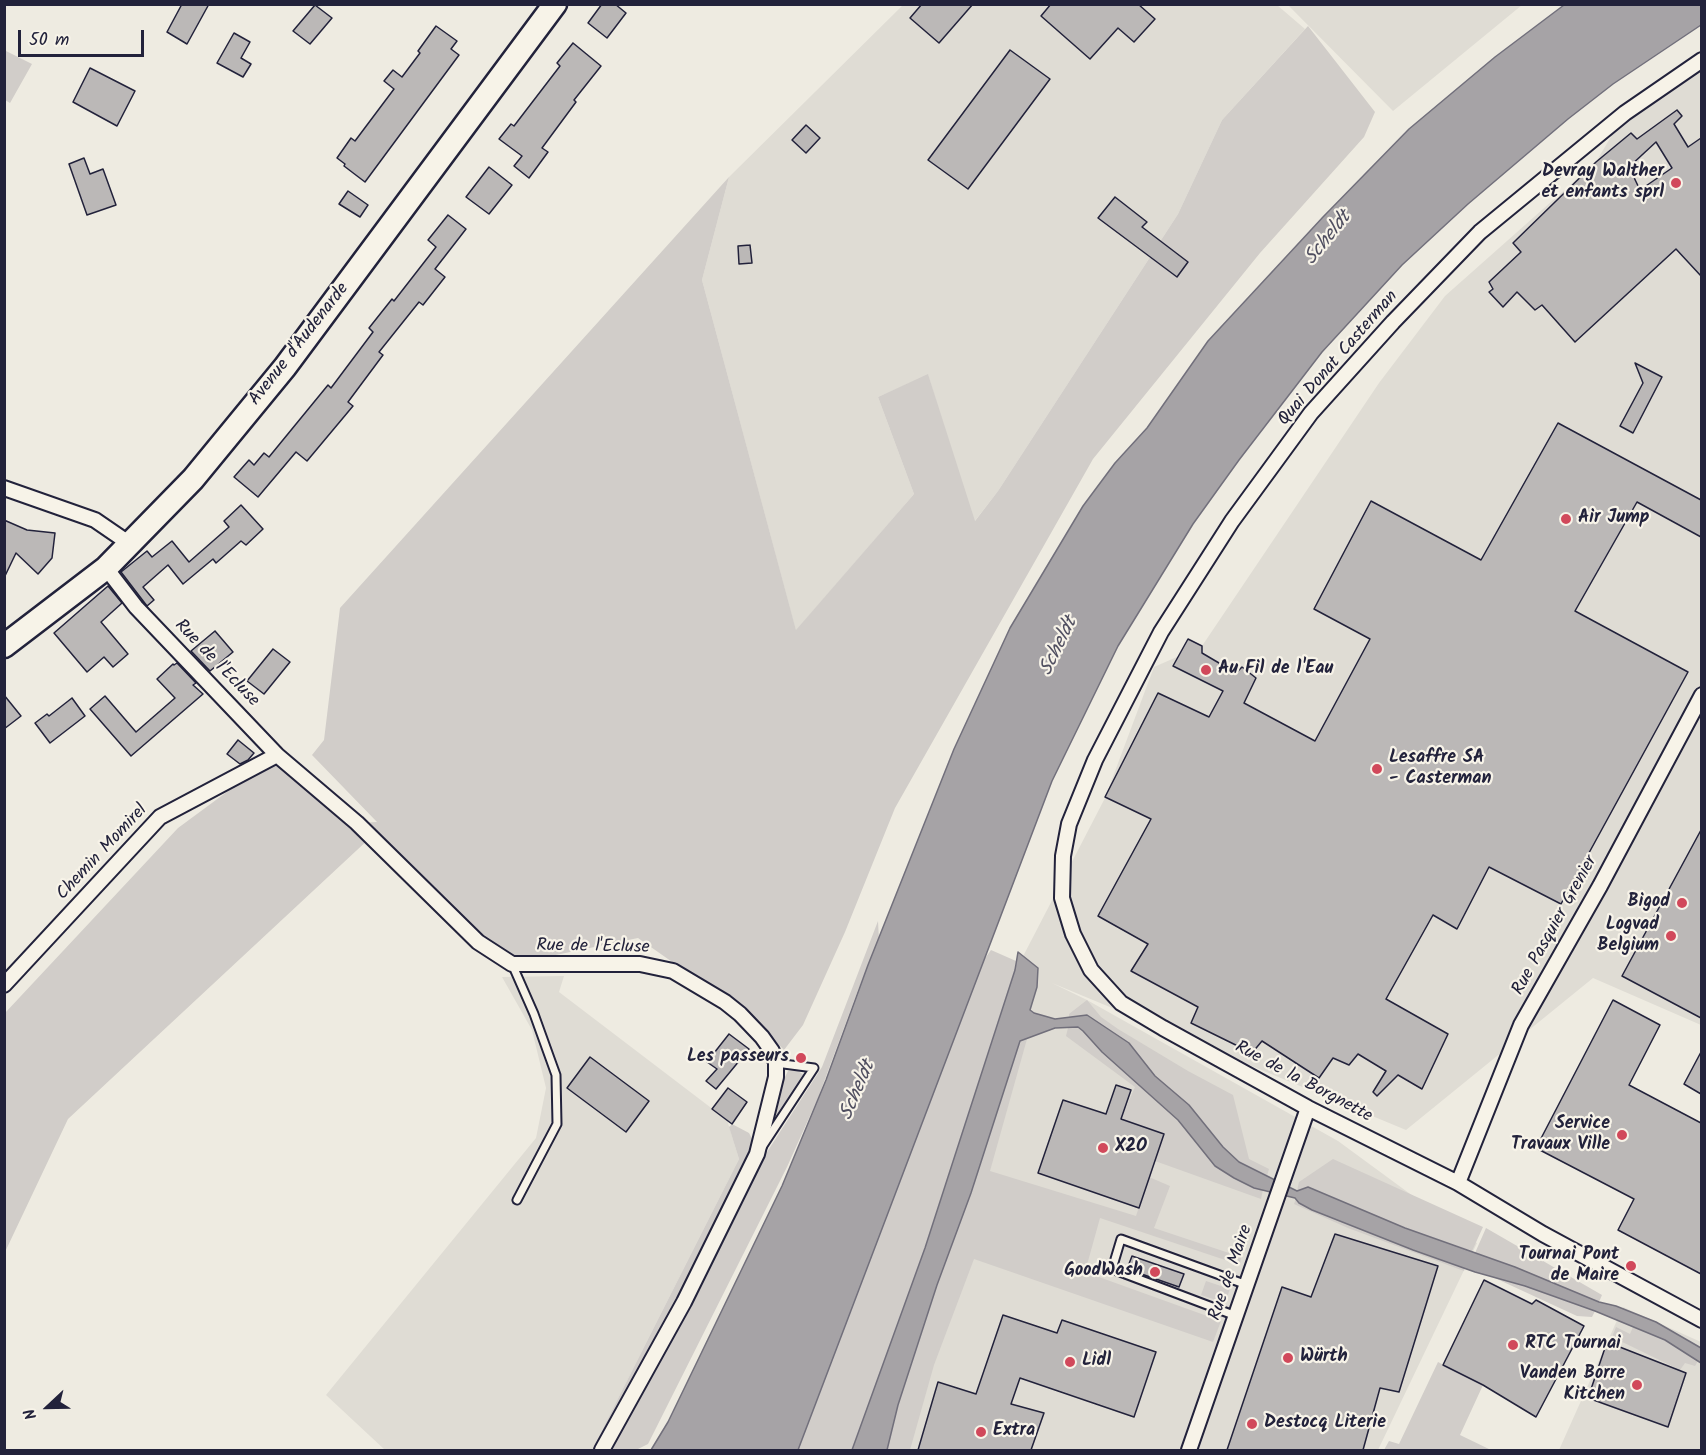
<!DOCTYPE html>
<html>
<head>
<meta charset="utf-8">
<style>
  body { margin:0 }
  #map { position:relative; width:1706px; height:1455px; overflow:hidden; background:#eeebe1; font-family:Kalam,sans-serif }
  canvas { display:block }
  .frame { position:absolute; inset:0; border:6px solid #22223b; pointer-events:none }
  .north { position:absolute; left:18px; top:1377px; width:60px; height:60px; -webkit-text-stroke:4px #f7f3e8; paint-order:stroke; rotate:248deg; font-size:16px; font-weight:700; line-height:24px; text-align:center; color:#22223b }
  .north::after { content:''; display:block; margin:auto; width:21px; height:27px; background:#22223b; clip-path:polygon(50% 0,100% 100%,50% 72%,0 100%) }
  .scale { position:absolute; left:18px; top:30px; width:126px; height:27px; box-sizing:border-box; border:3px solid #22223b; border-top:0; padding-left:8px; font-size:18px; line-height:21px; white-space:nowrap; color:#22223b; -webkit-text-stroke:4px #f7f3e8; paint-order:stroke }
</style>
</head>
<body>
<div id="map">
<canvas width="1706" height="1455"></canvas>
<div class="frame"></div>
<div class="north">N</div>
<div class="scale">50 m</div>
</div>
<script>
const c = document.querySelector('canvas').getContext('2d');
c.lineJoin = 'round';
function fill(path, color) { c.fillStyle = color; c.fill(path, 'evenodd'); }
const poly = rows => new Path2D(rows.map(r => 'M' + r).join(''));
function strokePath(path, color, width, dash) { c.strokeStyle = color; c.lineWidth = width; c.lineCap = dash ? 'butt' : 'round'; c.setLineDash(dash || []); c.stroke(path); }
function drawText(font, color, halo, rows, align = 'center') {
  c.font = font + ' Kalam,sans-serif'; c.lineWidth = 4.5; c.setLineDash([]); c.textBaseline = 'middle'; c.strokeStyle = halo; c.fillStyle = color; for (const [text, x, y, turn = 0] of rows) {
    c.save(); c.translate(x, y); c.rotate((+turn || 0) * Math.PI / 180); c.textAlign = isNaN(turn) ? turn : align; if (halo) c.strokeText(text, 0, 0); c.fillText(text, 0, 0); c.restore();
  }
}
fill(poly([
  [903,5,1277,5,1305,29,1222,120,1178,214,998,491,974,522,928,375,878,397,914,494,796,631,702,280,729,177],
  [1288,5,1522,5,1393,111],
  [1701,68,1701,1025,1593,978,1406,1130,1052,983,1087,1000,1338,1141,1477,1243,1378,1450,877,1450,1017,968,1105,798,1154,667,1202,646,1379,383,1445,296,1596,162,1625,113],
  [564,976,559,992,727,1120,739,1159,592,1450,385,1450,326,1395,536,1138,546,1088,532,1030,502,977],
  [1623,1307,1701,1342,1701,1450,1559,1450]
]), '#dfdcd4');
fill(poly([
  [1308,26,1375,112,1364,137,1260,253,1093,459,895,808,845,932,803,1025,784,1050,755,1020,638,938,512,964,357,823,377,822,312,755,324,740,340,608,729,177,702,280,796,630,914,494,878,397,928,374,975,521,998,491,1178,214,1222,120],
  [4,50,32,64,10,103,5,100],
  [277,755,371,837,68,1119,5,1252,5,1013,178,828],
  [878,921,879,940,858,990,818,1098,787,1167,648,1444,636,1450,592,1450,739,1159,729,1127,732,1124,749,1133,759,1152,767,1152,822,1067],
  [991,950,1016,961,1015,970,925,1248,852,1450,798,1450,981,964],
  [1087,1000,1101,1017,1118,1029,1188,1071,1233,1095,1249,1159,1269,1169,1267,1176,1239,1162,1223,1147,1189,1105,1155,1076,1143,1060,1087,1015,1069,1018,1069,1014],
  [1078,1027,1178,1120,1215,1166,1234,1178,1263,1190,1261,1199,1155,1161,1164,1134,1121,1119,1135,1087,1066,1036,1068,1028],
  [1027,1039,990,1171,1136,1216,1149,1177,1170,1186,1154,1228,1241,1257,1240,1265,1100,1218,1085,1272,1221,1321,1213,1342,974,1259,934,1365,910,1450,887,1450,898,1405,937,1285,971,1193,1020,1041],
  [788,1071,798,1071,804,1075,797,1090,773,1126,772,1121,780,1087],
  [1333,1159,1483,1227,1472,1251,1405,1228,1309,1187,1297,1191,1299,1182],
  [1296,1199,1299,1203,1312,1210,1465,1268,1464,1271,1348,1228,1294,1204],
  [1486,1228,1602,1295,1599,1302,1515,1267,1497,1262,1475,1253],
  [1484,1273,1525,1286,1595,1311,1592,1317,1577,1316],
  [1206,1281,1230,1289,1225,1303,1201,1295],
  [1616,1327,1630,1334,1633,1327,1665,1340,1698,1361,1695,1366,1685,1363,1680,1370,1612,1337],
  [1438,1362,1483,1385,1460,1435,1491,1450,1384,1450,1389,1441,1399,1444]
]), '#d1cdc9');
const water = poly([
  [1564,5,1701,5,1701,25,1613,84,1568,119,1468,204,1402,265,1322,352,1239,460,1193,524,1118,646,1052,781,798,1450,651,1450,668,1422,782,1186,826,1080,868,965,954,749,1010,628,1083,506,1115,463,1147,428,1208,341,1323,217,1409,129,1495,57,1564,5],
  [1018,952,1038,968,1037,987,1030,1010,1034,1013,1055,1019,1087,1015,1129,1043,1155,1076,1189,1105,1223,1147,1239,1162,1297,1191,1308,1187,1405,1228,1515,1267,1599,1302,1616,1306,1656,1322,1701,1348,1701,1363,1665,1340,1595,1311,1525,1286,1475,1272,1413,1250,1312,1210,1299,1203,1295,1198,1254,1188,1234,1178,1215,1166,1178,1120,1102,1052,1083,1031,1078,1027,1055,1028,1020,1041,971,1193,937,1285,898,1405,887,1450,852,1450,925,1248,1015,970,1018,952]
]);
fill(water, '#a6a3a6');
strokePath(water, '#716f7b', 1.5);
const building = poly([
  [182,4,209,4,187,44,167,32,182,4],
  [602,4,615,4,626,13,607,38,588,23,602,4],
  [922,4,973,4,939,43,910,18,922,4],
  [1051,4,1138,4,1155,19,1134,42,1118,28,1090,59,1041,16,1051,4],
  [315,5,332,18,310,44,293,31,315,5],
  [436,26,457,41,451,49,459,55,365,182,344,166,345,164,337,158,351,138,355,141,394,89,384,81,393,70,402,77,420,53,418,51,436,26],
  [234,33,250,42,241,58,251,64,243,77,217,63,234,33],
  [573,43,601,66,574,100,576,102,542,148,548,152,529,178,514,166,522,156,499,139,511,124,514,126,560,66,557,63,573,43],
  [1010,50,1050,79,968,189,928,160,1010,50],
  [90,68,135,91,117,126,73,102,90,68],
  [1677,110,1682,116,1674,124,1688,147,1701,138,1701,276,1676,249,1575,342,1542,305,1535,310,1517,292,1503,307,1489,292,1493,289,1489,282,1521,252,1513,243,1596,162,1631,133,1637,139,1677,110],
  [1656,142,1672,168,1640,190,1629,167,1656,142],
  [806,125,820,138,806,153,792,140,806,125],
  [84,158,90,174,103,169,116,205,87,215,69,164,84,158],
  [489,167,512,185,489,214,466,197,489,167],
  [348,191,368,205,360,217,339,204,348,191],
  [1115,197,1147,222,1142,227,1188,262,1177,277,1098,218,1115,197],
  [448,215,466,229,435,269,445,277,423,305,419,302,379,352,383,355,348,402,353,406,307,461,296,452,258,497,234,477,249,460,254,465,264,453,269,457,328,385,331,388,373,332,369,328,392,299,394,301,436,247,428,240,448,215],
  [750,245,752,263,739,264,738,246,750,245],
  [1635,363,1662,377,1633,433,1620,426,1643,383,1635,363],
  [1558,423,1701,500,1701,537,1637,502,1575,611,1688,672,1561,904,1489,867,1457,929,1433,915,1386,999,1448,1034,1422,1089,1398,1075,1377,1096,1373,1092,1386,1071,1358,1054,1349,1065,1333,1058,1319,1078,1262,1041,1252,1053,1191,1023,1198,1007,1131,971,1148,944,1098,916,1151,819,1105,797,1158,693,1209,717,1223,691,1173,666,1188,639,1202,646,1202,653,1236,673,1242,667,1256,678,1244,703,1315,741,1370,639,1314,609,1371,501,1481,560,1558,423],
  [241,505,263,529,246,545,241,541,216,563,213,559,183,584,168,565,143,587,154,600,147,606,121,572,147,551,152,557,172,541,189,562,229,527,224,521,241,505],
  [4,520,27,530,55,533,52,558,38,574,16,553,4,578,4,520],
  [108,586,122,603,101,622,128,654,113,667,104,657,87,672,54,633,108,586],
  [215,631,233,652,210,671,191,651,215,631],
  [273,649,290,662,264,694,247,681,273,649],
  [177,663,196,683,193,685,203,694,131,756,90,709,105,696,136,732,175,698,157,679,173,664,174,665,177,663],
  [4,695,21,716,4,729,4,695],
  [72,698,85,716,50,743,35,723,47,714,49,716,72,698],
  [238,740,254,753,248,760,240,764,227,754,238,740],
  [1701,830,1701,1018,1622,976,1701,830],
  [1613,1000,1660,1025,1629,1085,1701,1123,1701,1274,1618,1230,1634,1199,1536,1148,1613,1000],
  [729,1034,749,1049,716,1089,706,1081,717,1069,707,1062,729,1034],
  [1701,1052,1701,1094,1684,1084,1701,1052],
  [590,1057,649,1101,626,1132,567,1088,590,1057],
  [1116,1085,1131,1090,1121,1119,1164,1134,1139,1208,1038,1173,1063,1100,1106,1114,1116,1085],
  [728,1088,747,1102,732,1124,712,1109,728,1088],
  [1335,1234,1438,1266,1399,1392,1380,1388,1363,1450,1227,1450,1282,1287,1311,1297,1335,1234],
  [1132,1256,1184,1274,1179,1287,1127,1269,1132,1256],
  [1484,1280,1532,1304,1536,1300,1584,1326,1536,1417,1483,1385,1443,1365,1484,1280],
  [1003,1315,1057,1333,1062,1320,1156,1352,1134,1417,1020,1378,1011,1404,1044,1413,1031,1450,918,1450,938,1382,976,1394,1003,1315],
  [1607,1342,1686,1373,1668,1427,1588,1398,1607,1342]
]);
fill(building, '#bbb8b7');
strokePath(building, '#22223b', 1.5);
const service = poly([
  [512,964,534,1014,556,1075,557,1124,517,1200],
  [762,1147,814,1068,776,1063],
  [1236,1316,1112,1269,1121,1239,1247,1285]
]);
const minor = poly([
  [1702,60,1625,113,1480,232,1393,322,1311,413,1232,521,1161,632,1095,760,1069,824,1063,856,1062,898,1073,934,1091,970,1121,1003,1163,1028,1308,1108,1458,1183,1543,1234,1702,1320],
  [4,488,95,520,130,544],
  [106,568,136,607,277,755,357,823,478,942,512,964,640,964,673,971,725,1002,740,1014,762,1037,772,1051,776,1063,776,1077,757,1154,684,1302,602,1450],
  [4,985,160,817,277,755],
  [1458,1183,1521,1025,1600,886,1702,695],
  [1189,1450,1308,1108]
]);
const primary = poly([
  [4,646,106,568,193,479,285,367,555,4]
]);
strokePath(service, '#22223b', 11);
strokePath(minor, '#22223b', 18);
strokePath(primary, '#22223b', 27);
strokePath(service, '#f7f3e8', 7);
strokePath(minor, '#f7f3e8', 14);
strokePath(primary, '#f7f3e8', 22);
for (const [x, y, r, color] of [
  [1676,183,6,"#d1495b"],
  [1566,519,6,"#d1495b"],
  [1206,670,6,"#d1495b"],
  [1377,769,6,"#d1495b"],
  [1682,903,6,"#d1495b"],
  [1671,936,6,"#d1495b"],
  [801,1058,6,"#d1495b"],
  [1622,1135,6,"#d1495b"],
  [1103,1148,6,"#d1495b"],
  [1631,1266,6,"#d1495b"],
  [1155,1272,6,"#d1495b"],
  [1513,1345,6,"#d1495b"],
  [1288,1358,6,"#d1495b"],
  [1070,1362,6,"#d1495b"],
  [1637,1385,6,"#d1495b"],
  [1252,1424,6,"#d1495b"],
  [981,1432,6,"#d1495b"]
]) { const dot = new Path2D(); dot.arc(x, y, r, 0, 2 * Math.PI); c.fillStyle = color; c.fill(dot); strokePath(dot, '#f7f3e8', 2); }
drawText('bold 18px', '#22223b', '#f7f3e8', [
  ["Devray Walther",1664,173,"right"],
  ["et enfants sprl",1664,194,"right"],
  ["Air Jump",1578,519],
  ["Au Fil de l'Eau",1218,670],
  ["Lesaffre SA",1389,759],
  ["- Casterman",1389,780],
  ["Bigod",1670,903,"right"],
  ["Logvad",1659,926,"right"],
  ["Belgium",1659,947,"right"],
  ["Les passeurs",789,1058,"right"],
  ["Service",1610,1125,"right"],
  ["Travaux Ville",1610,1146,"right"],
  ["X2O",1115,1148],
  ["Tournai Pont",1619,1256,"right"],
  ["de Maire",1619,1277,"right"],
  ["GoodWash",1143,1272,"right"],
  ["RTC Tournai",1525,1345],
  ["Würth",1300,1358],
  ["Lidl",1082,1362],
  ["Vanden Borre",1625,1375,"right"],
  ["Kitchen",1625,1396,"right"],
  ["Destocq Literie",1264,1424],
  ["Extra",993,1432]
], 'left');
drawText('18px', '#22223b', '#f7f3e8', [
  ["Avenue d'Audenarde",300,345,-52],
  ["Quai Donat Casterman",1339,359,-49],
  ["Rue de l'Ecluse",216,664,46],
  ["Chemin Momirel",103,853,-47],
  ["Rue Pasquier Grenier",1556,926,-61],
  ["Rue de l'Ecluse",593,948,1],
  ["Rue de la Borgnette",1303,1083,28],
  ["Rue de Maire",1232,1273,-71]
]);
drawText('italic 20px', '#504f60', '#f7f3e8', [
  ["Scheldt",1329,239,-51],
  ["Scheldt",1060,647,-64],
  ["Scheldt",859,1091,-67]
]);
</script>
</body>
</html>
